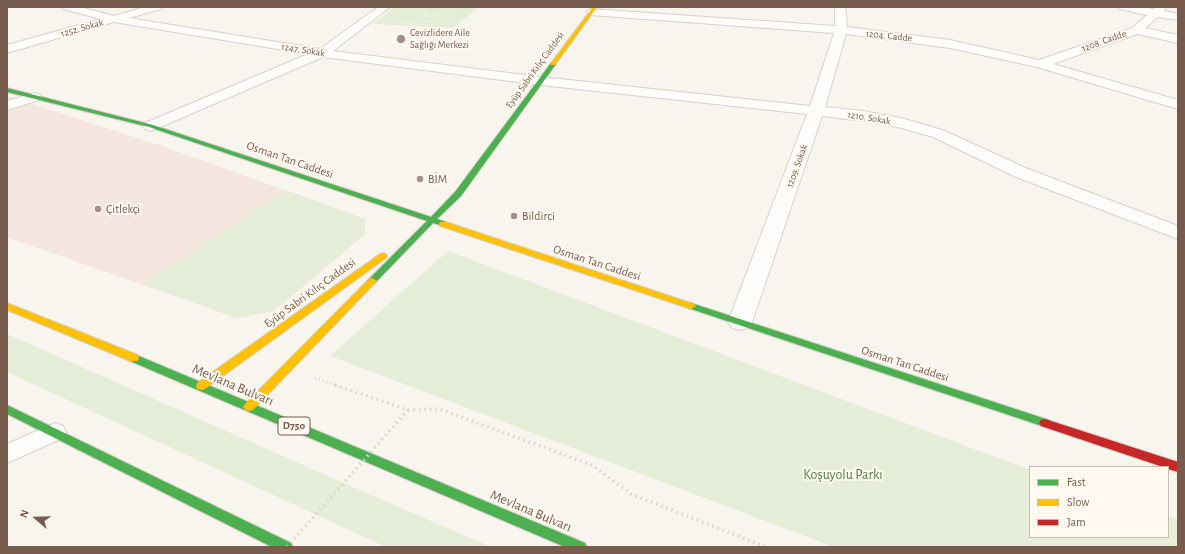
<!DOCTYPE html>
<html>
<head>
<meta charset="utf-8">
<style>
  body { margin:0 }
  #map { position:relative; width:1185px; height:554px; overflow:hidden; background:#f8f4ee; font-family:"Alegreya Sans",sans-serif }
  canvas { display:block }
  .frame { position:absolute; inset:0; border:8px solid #775b4d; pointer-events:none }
  .legend { position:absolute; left:1029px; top:466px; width:140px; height:72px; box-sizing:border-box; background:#fff9f0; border:1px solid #c9baaf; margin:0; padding:5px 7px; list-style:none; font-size:12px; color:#775b4d }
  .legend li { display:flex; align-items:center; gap:8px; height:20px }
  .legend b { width:20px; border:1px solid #c9baaf }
  .north { position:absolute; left:16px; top:498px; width:40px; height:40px; -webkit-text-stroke:3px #fff9f0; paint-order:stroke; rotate:290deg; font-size:11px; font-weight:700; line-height:16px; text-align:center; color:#775b4d }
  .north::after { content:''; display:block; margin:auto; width:14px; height:18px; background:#775b4d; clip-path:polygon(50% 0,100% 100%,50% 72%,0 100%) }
</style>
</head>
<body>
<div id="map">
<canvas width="1185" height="554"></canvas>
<div class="frame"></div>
<ul class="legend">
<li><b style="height:5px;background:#4caf50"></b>Fast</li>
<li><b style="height:5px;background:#ffc107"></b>Slow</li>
<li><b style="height:5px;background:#c62828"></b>Jam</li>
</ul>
<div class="north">N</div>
</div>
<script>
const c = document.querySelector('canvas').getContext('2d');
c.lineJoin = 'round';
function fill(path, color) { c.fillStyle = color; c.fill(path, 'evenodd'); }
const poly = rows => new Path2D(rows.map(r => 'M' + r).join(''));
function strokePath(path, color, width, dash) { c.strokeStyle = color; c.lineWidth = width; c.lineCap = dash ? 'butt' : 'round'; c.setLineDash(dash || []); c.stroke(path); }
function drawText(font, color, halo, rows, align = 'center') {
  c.font = font + ' "Alegreya Sans",sans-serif'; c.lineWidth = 4; c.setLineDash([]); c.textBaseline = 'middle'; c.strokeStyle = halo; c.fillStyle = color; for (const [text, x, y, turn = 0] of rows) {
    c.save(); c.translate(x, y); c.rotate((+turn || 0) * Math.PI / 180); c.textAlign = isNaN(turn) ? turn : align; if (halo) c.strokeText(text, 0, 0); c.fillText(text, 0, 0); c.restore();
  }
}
fill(poly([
  [7,96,159,145,365,219,365,234,274,311,237,318,7,237]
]), '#f5e6df');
fill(poly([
  [395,7,479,7,453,28,373,24],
  [286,190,365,219,365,234,274,311,237,318,143,284],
  [448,251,1030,470,1030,537,1168,537,1168,516,1178,520,1178,547,834,547,330,356],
  [7,334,371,495,491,547,386,547,7,372]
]), '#e6eed9');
const lane = poly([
  [55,423,63,426,66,432,63,438,7,463,7,444,55,423]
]);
const street = poly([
  [62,7,80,7,114,16,145,7,162,7,161,9,129,18,320,49,378,7,390,7,333,51,541,77,810,106,834,33,591,15,586,12,591,9,835,26,835,7,845,7,847,27,950,40,1039,60,1132,28,1147,15,1119,9,1118,7,1141,7,1153,9,1156,7,1167,7,1164,11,1178,14,1178,20,1158,17,1145,28,1178,35,1178,43,1137,34,1053,64,1178,100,1178,109,1037,67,950,48,846,34,825,107,863,111,905,119,945,131,1028,169,1178,226,1178,239,1016,177,933,137,902,128,863,121,822,116,752,322,748,328,740,330,732,328,728,322,807,114,541,85,323,57,151,131,145,129,143,126,145,123,308,54,114,22,7,53,7,45,101,19,63,9,62,7],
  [34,93,39,94,41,97,39,100,7,110,7,101,34,93]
]);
const fast = poly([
  [553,62,556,64,461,196,437,219,446,222,447,224,446,226,443,226,433,223,375,283,372,284,367,281,427,221,149,127,7,92,7,88,153,125,431,217,455,192,551,63,553,62],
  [691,303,1049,420,1051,423,1049,426,1045,427,688,308,686,306,688,304,691,303],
  [134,354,585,543,587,547,565,547,130,361,129,358,130,355,134,354],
  [7,405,291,543,293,547,272,547,7,414,7,405]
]);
const slow = poly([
  [593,7,597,7,555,65,551,65,551,63,593,7],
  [440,222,446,222,694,304,696,306,691,309,688,308,440,226,439,224,440,222],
  [383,253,386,254,387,256,386,258,205,389,201,390,197,389,196,386,197,383,380,254,383,253],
  [372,278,377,281,375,283,253,410,249,411,245,410,243,407,245,404,369,279,372,278],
  [7,303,138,355,139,358,138,361,130,361,7,310,7,303]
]);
const jam = poly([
  [1045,419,1178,462,1178,472,1168,469,1168,467,1163,467,1041,426,1039,423,1041,420,1045,419]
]);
strokePath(lane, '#d8d1cc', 2);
strokePath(street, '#d8d1cc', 2);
strokePath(fast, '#d8d0ca', 2);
strokePath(slow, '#d8d0ca', 2);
strokePath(jam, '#d8d0ca', 2);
strokePath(poly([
  [428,7,428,10,432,11],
  [400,17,452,21,465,10,435,10,430,8,431,7]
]), '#dad3d0', 1.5, [0.5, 1.5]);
strokePath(poly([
  [315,378,338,386]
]), '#dad3d0', 2.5, [1, 3]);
strokePath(poly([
  [335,385,408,410,439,409,592,465,631,494,766,547]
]), '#dad3d0', 3.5, [1.5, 4]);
fill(lane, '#fefdfc');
fill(street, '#fefdfc');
fill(fast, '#4caf50');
fill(slow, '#ffc107');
fill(jam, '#c62828');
strokePath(poly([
  [287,547,408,410]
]), '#dad3d0', 3.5, [1.5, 4]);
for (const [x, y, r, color] of [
  [401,39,5,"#a49185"],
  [420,179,4,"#a49185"],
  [98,209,4,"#a49185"],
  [514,216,4,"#a49185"]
]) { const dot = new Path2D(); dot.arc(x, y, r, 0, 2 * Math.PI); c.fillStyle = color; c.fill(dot); strokePath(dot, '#fff9f0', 1.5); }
drawText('10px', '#775b4d', '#fff9f0', [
  ["1252. Sokak",82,28,-16],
  ["1204. Cadde",889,36,6],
  ["1208. Cadde",1104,41,-20],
  ["1247. Sokak",303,50,9],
  ["Eyüp Sabri Kılıç Caddesi",535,70,-54],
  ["1210. Sokak",869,118,9],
  ["1209. Sokak",797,166,-70]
]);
drawText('10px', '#775b4d', '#fff9f0', [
  ["Cevizlidere Aile",410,33],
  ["Sağlığı Merkezi",410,45]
], 'left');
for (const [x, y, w] of [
  [294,426,32]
]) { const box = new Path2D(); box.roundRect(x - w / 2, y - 9, w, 18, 3); c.fillStyle = '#fff9f0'; c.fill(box); strokePath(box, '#775b4d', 1); }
drawText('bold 11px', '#775b4d', null, [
  ["D750",294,426]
]);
drawText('12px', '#775b4d', '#fff9f0', [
  ["Osman Tan Caddesi",290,160,19],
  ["Osman Tan Caddesi",597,263,18],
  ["Eyüp Sabri Kılıç Caddesi",310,293,-36],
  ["Osman Tan Caddesi",905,364,18]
]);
drawText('12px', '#775b4d', '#fff9f0', [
  ["BİM",428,179],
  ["Çitlekçi",106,209],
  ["Bildirci",522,216]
], 'left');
drawText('14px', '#775b4d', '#fff9f0', [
  ["Mevlana Bulvarı",233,385,23],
  ["Mevlana Bulvarı",531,511,23]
]);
drawText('14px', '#577d44', '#fff9f0', [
  ["Koşuyolu Parkı",843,475]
]);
</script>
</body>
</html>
